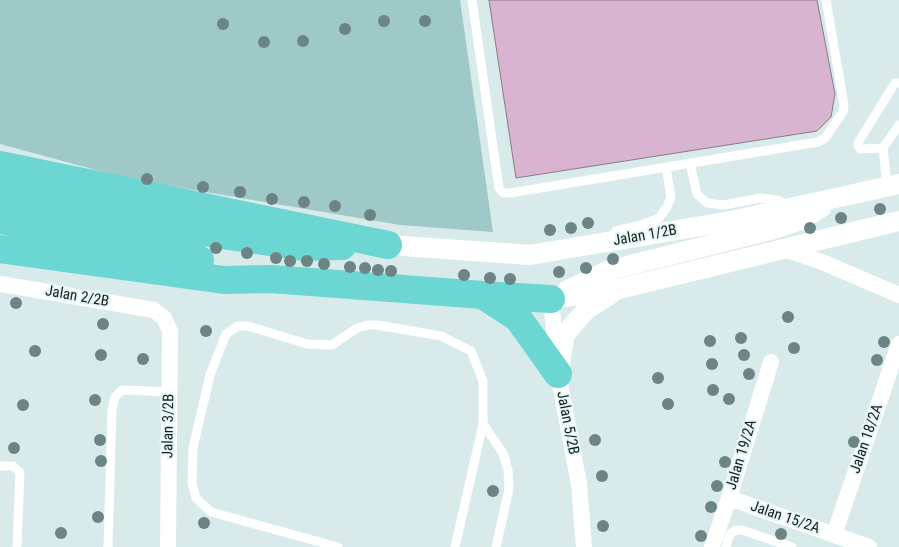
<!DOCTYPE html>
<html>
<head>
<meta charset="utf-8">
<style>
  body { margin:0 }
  canvas { display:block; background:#d8eae9 }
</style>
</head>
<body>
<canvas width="899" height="547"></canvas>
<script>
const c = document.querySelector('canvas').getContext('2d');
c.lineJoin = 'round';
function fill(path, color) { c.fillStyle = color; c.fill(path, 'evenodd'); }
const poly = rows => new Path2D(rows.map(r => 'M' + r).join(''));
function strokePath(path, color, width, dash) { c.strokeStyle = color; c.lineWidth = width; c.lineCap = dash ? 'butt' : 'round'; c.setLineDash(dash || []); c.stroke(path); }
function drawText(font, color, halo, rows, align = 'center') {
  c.font = font + ' "Roboto Condensed",sans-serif'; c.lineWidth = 4.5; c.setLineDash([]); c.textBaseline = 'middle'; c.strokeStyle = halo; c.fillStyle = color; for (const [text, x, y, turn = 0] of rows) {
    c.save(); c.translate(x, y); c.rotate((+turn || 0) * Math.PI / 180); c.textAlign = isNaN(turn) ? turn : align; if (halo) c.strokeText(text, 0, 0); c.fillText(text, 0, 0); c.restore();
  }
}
fill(poly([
  [0,0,460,0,493,232,400,225,129,179,0,144]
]), '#9fc9c7');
const building = poly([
  [489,0,817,0,835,94,831,117,817,131,516,178,489,0]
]);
fill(building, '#d8b4d1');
strokePath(building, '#877b84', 1);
strokePath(poly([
  [472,0,499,188,503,193,510,193,818,142,825,138,843,112,844,105,826,0],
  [883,148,861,149,858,146,859,141,895,83,899,83],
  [690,163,697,194,707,203,724,205,760,198,777,200,788,206],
  [887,185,883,148,899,125],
  [616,231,641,225,659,218,667,207,671,197,666,167],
  [483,424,503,453,508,470,509,489,496,547],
  [0,466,13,466,20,473,17,547],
  [108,547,112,409,115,397,122,390,169,392],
  [338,547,211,512,196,498,192,483,193,448,210,375,226,334,238,326,248,326,307,344,332,345,357,328,368,325,377,325,441,336,471,351,483,381,483,424,455,547],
  [726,547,730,534,736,530,742,530,792,547]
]), '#fff', 9);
strokePath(poly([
  [784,249,822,262,899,295],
  [0,284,154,310,164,318,170,331,168,547],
  [551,299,558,374,579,484,584,547],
  [729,498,869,547],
  [834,535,899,344],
  [712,547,729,498,771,362]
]), '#fff', 16);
strokePath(poly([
  [388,245,530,255,731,221,899,184],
  [566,291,607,271,774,229,804,219,822,207],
  [551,299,619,289,899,221],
  [558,374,565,334,587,309,611,294]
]), '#fff', 20);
strokePath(poly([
  [0,165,388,245],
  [0,192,175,228,303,247,342,246],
  [0,220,200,260],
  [0,249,224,280,271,279,483,295,551,299],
  [484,296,518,318,558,374]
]), '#6bd6d2', 28);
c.fillStyle = '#6c8483';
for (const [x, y] of [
  [384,21],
  [425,21],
  [223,24],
  [345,29],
  [303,41],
  [264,42],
  [147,179],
  [203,187],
  [240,192],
  [272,199],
  [304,202],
  [335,206],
  [880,209],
  [370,215],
  [841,218],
  [588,223],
  [571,228],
  [810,228],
  [550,230],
  [216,248],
  [247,253],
  [276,258],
  [613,259],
  [290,261],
  [307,261],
  [324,264],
  [350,267],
  [365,268],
  [586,268],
  [378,270],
  [391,271],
  [559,272],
  [464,275],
  [490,278],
  [510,279],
  [16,303],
  [788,317],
  [103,324],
  [206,331],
  [741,338],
  [710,341],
  [884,342],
  [794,348],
  [35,351],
  [101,355],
  [744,355],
  [143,359],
  [877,360],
  [712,364],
  [749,374],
  [658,378],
  [713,390],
  [729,399],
  [95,400],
  [668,404],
  [23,405],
  [100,440],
  [595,440],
  [854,442],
  [14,448],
  [101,461],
  [725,462],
  [602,476],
  [717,486],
  [493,491],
  [711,507],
  [98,517],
  [204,523],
  [603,526],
  [61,533],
  [781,534],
  [701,536]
]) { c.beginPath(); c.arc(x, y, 6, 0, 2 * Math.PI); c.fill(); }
drawText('15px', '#161d1c', '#e6f8f6', [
  ["Jalan 1/2B",645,236,-10],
  ["Jalan 2/2B",77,297,10],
  ["Jalan 5/2B",567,423,79],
  ["Jalan 3/2B",169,426,-89],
  ["Jalan 18/2A",867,439,-71],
  ["Jalan 19/2A",742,455,-73],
  ["Jalan 15/2A",785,518,19]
]);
</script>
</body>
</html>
